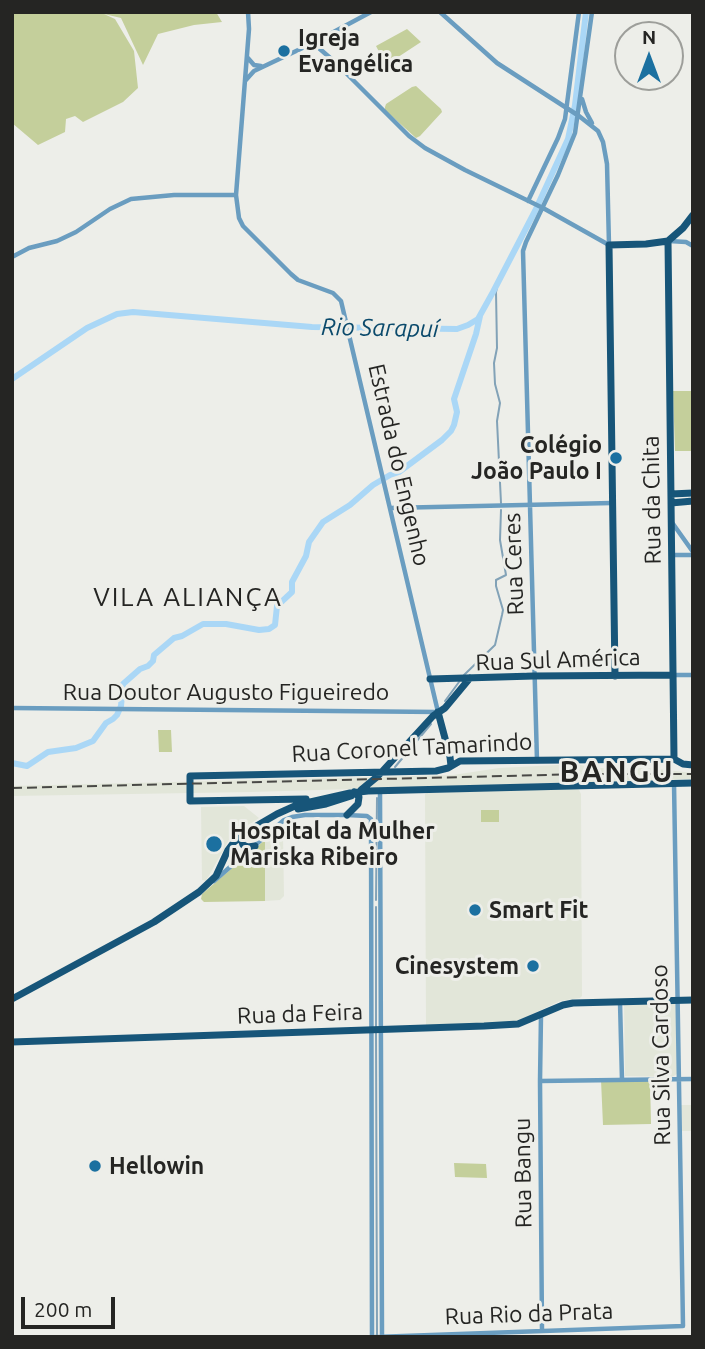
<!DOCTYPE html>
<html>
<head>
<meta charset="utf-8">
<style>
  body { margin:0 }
  #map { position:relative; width:705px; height:1349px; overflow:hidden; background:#edeee9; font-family:Ubuntu,sans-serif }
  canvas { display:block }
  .frame { position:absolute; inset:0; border:14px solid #252523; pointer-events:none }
  .north { position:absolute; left:614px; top:21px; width:70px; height:70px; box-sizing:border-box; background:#edeee9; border:2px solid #9d9e9a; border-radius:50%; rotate:0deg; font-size:19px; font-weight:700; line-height:28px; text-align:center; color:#252523 }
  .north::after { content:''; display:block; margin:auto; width:24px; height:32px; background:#1b70a0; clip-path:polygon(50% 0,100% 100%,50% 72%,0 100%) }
  .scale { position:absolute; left:21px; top:1297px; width:94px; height:32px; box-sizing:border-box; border:4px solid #252523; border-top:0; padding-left:9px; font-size:21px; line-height:24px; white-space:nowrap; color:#252523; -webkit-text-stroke:5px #edeee9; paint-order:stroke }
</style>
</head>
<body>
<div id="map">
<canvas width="705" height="1349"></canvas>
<div class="frame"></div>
<div class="north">N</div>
<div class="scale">200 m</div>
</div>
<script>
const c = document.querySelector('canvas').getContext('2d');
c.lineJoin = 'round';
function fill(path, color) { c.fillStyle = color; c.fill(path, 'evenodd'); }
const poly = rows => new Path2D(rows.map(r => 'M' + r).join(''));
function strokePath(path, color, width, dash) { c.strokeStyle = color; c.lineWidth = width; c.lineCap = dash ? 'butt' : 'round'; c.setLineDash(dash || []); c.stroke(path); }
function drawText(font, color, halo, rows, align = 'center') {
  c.font = font + ' Ubuntu,sans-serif'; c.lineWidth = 6; c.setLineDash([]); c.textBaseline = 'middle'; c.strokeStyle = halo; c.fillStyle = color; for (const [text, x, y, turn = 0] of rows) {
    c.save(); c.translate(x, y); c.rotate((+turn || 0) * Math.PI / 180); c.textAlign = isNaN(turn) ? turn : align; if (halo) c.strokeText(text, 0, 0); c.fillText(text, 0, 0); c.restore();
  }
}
fill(poly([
  [576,764,595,768,648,768,693,773,693,779,251,792,12,796,12,786,453,775,499,768],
  [576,788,579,790,581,794,582,996,580,998,560,1001,511,1024,426,1025,425,794,427,793],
  [244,806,259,818,230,838,206,881,202,880,201,807],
  [278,830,281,831,283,835,284,896,280,900,265,901,265,840],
  [674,1003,676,1005,677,1074,672,1077,625,1076,624,1004],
  [679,1105,693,1105,693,1131,679,1131]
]), '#e2e6d9');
fill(poly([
  [13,12,216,12,222,22,194,25,158,34,143,65,121,18,104,14,115,19,134,51,138,88,123,102,83,122,75,116,66,119,65,132,38,145,12,123],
  [407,29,421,42,386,65,376,46],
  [416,86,441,109,442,112,420,136,416,138,385,110,385,107,386,104,412,87],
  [673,391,693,391,693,451,675,451],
  [158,730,171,730,172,752,159,752],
  [481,810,499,810,499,822,481,822],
  [265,840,265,901,204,902,201,899,202,894],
  [601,1080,650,1080,651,1124,603,1125],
  [454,1163,486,1164,487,1178,455,1177]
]), '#c4cf9b');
strokePath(poly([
  [498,283,496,292,497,348,494,363,495,384,500,403,497,421,501,503],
  [464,675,495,645,502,615,503,610,496,586,496,580,506,575,500,540,501,510],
  [445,701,459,682],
  [395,767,431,724],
  [376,900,377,798],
  [376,907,376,1028],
  [376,1033,377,1336]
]), '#82a2b7', 2);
strokePath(poly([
  [12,379,87,328,117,314,133,312,312,327,457,329,468,325,478,319,493,292,535,211,568,139,575,105,586,12],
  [12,763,27,766,48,752,76,748,93,741,106,723,113,719,117,715,121,706,123,684,140,669,148,666,153,661,154,655,174,638,182,636,203,624,226,624,259,630,269,629,275,625,277,606,292,592,292,582,306,556,309,542,323,522,350,505,373,485,390,475,399,472,442,440,451,431,454,425,457,412,454,399,476,334,480,316]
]), '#aad7f6', 6);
strokePath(poly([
  [313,43,371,12],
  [247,57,254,65,261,66],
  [245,81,254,71,313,43,336,63,409,136,425,148,465,170,543,208,609,245,607,164,603,142,598,131,579,116,497,63,440,12],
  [582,99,586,112,592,123],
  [528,201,558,138,565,119,579,12],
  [669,241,686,242,693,246],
  [12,257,29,248,57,241,76,232,110,209,131,199,174,195,236,195],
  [390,508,612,503],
  [671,521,693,552],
  [672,555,693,555],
  [673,675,693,675],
  [12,708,438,712,341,301,333,293,298,280,291,274,243,226,239,218,236,195,249,29,248,12],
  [537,761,523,251,526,242,558,175,575,133,592,12],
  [380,791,382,1337],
  [214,881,284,820,292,817,305,815,347,815,367,816,371,819,372,1337],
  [620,1002,622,1080],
  [541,1015,540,1081,542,1331],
  [540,1081,693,1079],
  [375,1337,683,1326,674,783]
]), '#6a9dc0', 4.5);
strokePath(poly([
  [668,241,674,759],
  [671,494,693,493],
  [671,503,693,501],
  [615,676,609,245,646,244,668,241,683,228,693,215],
  [430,679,534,676,673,675],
  [438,712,450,757,451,766],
  [361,790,378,776,433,716,445,708,470,678],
  [306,799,190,801,190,776,436,771,448,768,460,761,674,759,683,764,693,765],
  [298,809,326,804,351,796],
  [347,815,358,804,359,797,354,792],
  [243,834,241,839,243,845,248,847,255,846],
  [12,999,154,922,199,892,216,876,228,850,234,842,253,828,277,814,297,805,350,793,368,791,693,783],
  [12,1042,484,1026,518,1024,563,1005,573,1003,693,1000]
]), '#175579', 7);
strokePath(poly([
  [12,788,587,774,693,774]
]), '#494946', 2, [10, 5]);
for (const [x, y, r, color] of [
  [284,51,7,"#1b70a0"],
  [616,458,7,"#1b70a0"],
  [214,844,9,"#1b70a0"],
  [475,910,7,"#1b70a0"],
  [533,966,7,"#1b70a0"],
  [95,1166,7,"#1b70a0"]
]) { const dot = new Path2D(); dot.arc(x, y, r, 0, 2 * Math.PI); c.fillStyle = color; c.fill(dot); strokePath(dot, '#edeee9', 2.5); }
drawText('bold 23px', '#252523', '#edeee9', [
  ["Igreja",298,38],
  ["Evangélica",298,64],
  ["Colégio",602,445,"right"],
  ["João Paulo I",602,471,"right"],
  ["Hospital da Mulher",230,831],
  ["Mariska Ribeiro",230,857],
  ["Smart Fit",489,910],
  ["Cinesystem",519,966,"right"],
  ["Hellowin",109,1166]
], 'left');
drawText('23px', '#252523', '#edeee9', [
  ["Estrada do Engenho",399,465,77],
  ["Rua da Chita",652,500,-91],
  ["Rua Ceres",514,564,-92],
  ["Rua Sul América",558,660,-2],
  ["Rua Doutor Augusto Figueiredo",226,692],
  ["Rua Coronel Tamarindo",412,748,-3],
  ["Rua da Feira",300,1014,-2],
  ["Rua Silva Cardoso",661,1055,-91],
  ["Rua Bangu",523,1173,-91],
  ["Rua Rio da Prata",529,1314,-2]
]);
drawText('italic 24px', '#0b4a6c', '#edeee9', [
  ["Rio Sarapuí",380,328,1]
]);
c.letterSpacing = '2px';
drawText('26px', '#252523', '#edeee9', [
  ["VILA ALIANÇA",188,597]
]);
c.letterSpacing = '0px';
c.letterSpacing = '2px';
drawText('bold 30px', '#252523', '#edeee9', [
  ["BANGU",617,772]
]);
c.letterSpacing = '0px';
</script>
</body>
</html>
